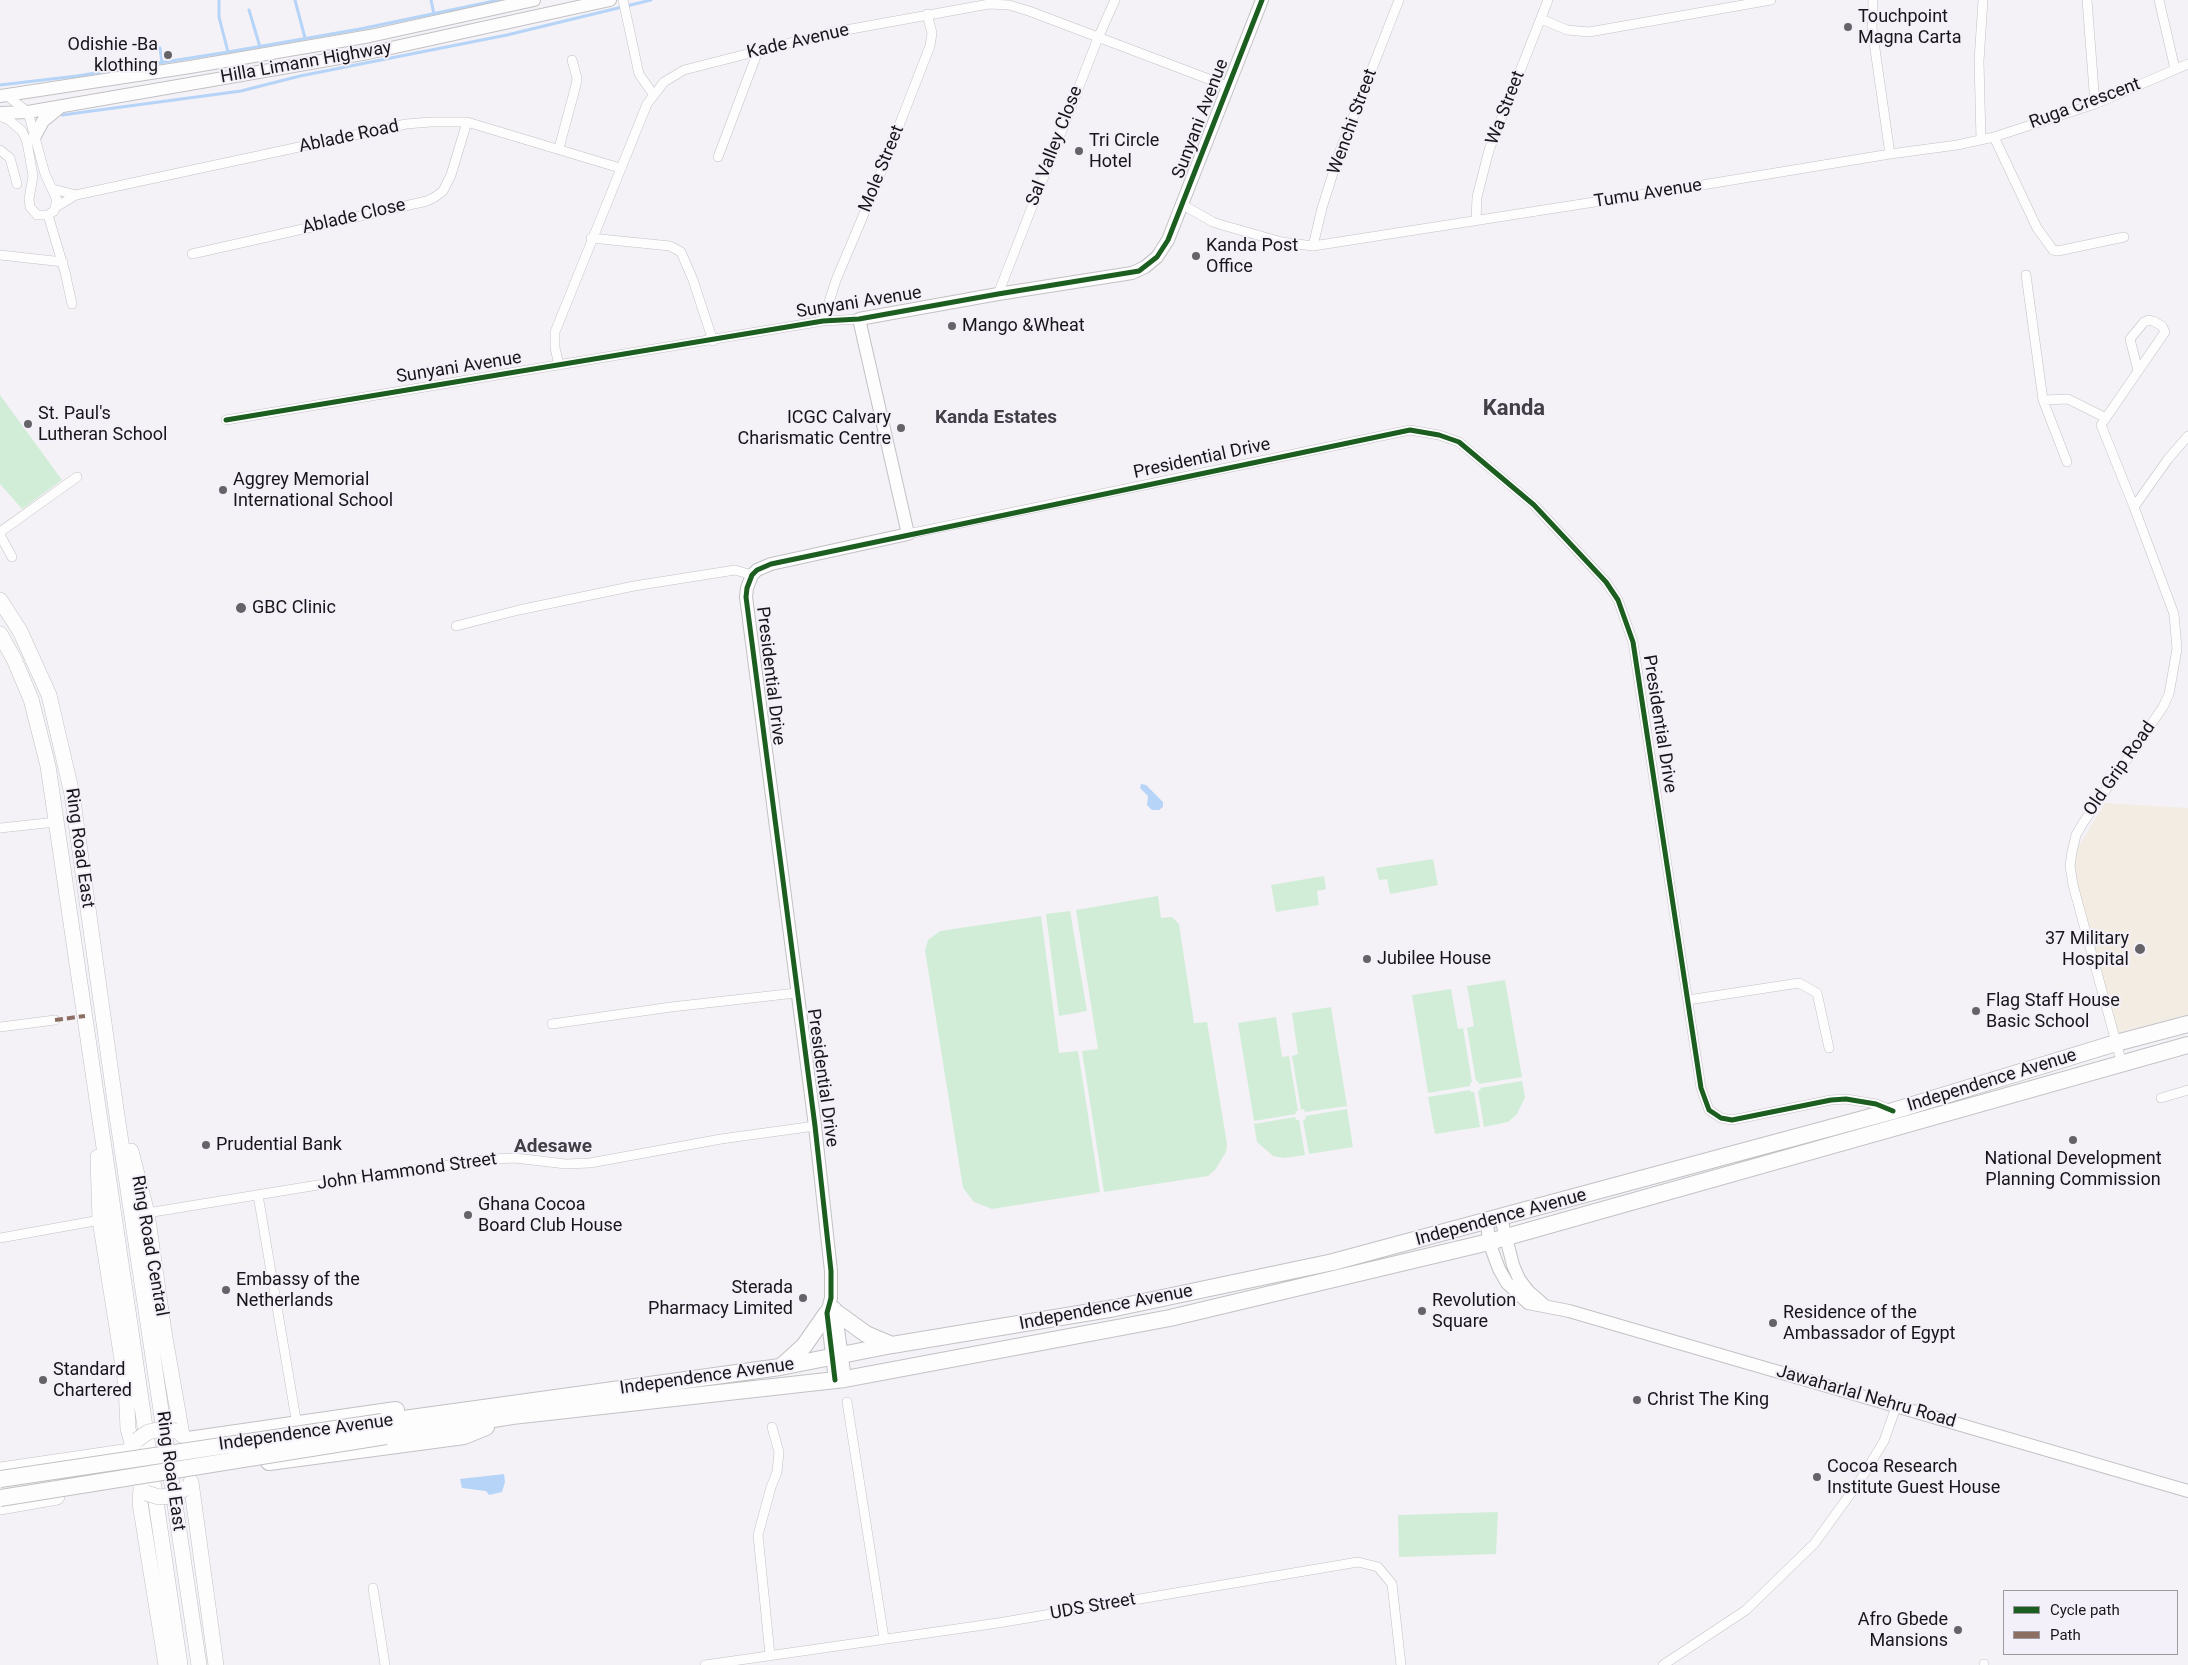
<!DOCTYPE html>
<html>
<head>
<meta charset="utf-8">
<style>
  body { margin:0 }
  #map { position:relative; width:2188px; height:1665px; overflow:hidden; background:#f4f2f7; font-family:Roboto,sans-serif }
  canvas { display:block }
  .legend { position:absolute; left:2003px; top:1590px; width:175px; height:65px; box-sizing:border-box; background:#f4f0f9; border:1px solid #9c999f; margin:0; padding:6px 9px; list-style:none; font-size:15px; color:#181619 }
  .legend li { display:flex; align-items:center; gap:10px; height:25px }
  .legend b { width:25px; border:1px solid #9c999f }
</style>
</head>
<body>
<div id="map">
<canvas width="2188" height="1665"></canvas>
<ul class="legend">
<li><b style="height:6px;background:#1b5e20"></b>Cycle path</li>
<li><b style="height:6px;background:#8d6e63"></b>Path</li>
</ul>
</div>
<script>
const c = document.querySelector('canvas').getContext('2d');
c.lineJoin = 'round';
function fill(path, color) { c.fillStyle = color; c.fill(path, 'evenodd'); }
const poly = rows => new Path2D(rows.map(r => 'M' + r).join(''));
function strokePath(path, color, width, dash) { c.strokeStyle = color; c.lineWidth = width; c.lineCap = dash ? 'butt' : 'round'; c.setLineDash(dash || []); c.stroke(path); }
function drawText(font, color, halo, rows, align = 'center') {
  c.font = font + ' Roboto,sans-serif'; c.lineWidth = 4; c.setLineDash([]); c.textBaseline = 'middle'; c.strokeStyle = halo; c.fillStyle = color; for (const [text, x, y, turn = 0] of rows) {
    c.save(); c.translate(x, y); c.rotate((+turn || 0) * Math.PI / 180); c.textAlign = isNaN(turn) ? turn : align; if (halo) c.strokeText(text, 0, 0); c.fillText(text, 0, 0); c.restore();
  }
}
fill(poly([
  [2105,803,2188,808,2188,1015,2116,1033,2075,883,2075,852]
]), '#f3ece3');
fill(poly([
  [0,395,62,480,22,509,0,484],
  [1433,859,1438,885,1390,894,1387,879,1379,880,1376,868],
  [1324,876,1326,889,1317,891,1319,905,1276,912,1271,885],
  [1158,896,1161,918,1172,917,1179,924,1194,1023,1207,1022,1227,1144,1226,1152,1215,1170,1208,1176,1104,1192,1082,1051,1098,1049,1076,910],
  [1070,911,1087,1011,1059,1016,1046,914],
  [1041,916,1059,1053,1078,1051,1100,1192,992,1209,974,1202,963,1188,925,950,928,940,940,931],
  [1505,980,1522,1077,1479,1084,1478,1081,1476,1081,1467,1028,1474,1026,1467,986],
  [1451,989,1458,1029,1463,1028,1472,1082,1470,1083,1470,1086,1428,1093,1412,995],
  [1331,1007,1347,1106,1305,1112,1304,1109,1301,1110,1292,1056,1298,1054,1292,1013],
  [1276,1017,1282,1057,1289,1056,1298,1111,1295,1111,1296,1114,1254,1121,1238,1023],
  [1522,1081,1525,1097,1517,1114,1508,1122,1484,1127,1478,1091,1481,1090,1480,1088],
  [1470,1090,1471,1092,1474,1092,1480,1127,1435,1134,1428,1097],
  [1347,1109,1353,1147,1309,1154,1303,1120,1306,1119,1305,1116],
  [1295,1117,1296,1120,1299,1120,1305,1155,1284,1158,1273,1156,1257,1142,1254,1124],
  [1498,1512,1496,1554,1399,1557,1398,1515]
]), '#d2edd7');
fill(poly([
  [1141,784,1146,785,1163,802,1163,807,1159,810,1152,810,1147,805,1148,796,1140,788],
  [504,1474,505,1482,502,1492,489,1495,486,1491,462,1488,460,1479]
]), '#b6d4f7');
strokePath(poly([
  [219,0,219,17,228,52],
  [295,0,305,38],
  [431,0,434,14],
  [249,10,260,47],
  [160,48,162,63],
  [0,85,77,76,228,52,360,29,499,0],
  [62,115,241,91,300,76,507,35,651,0]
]), '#b6d4f7', 3);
const street = poly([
  [623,0,639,74,653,94],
  [1873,0,1872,28,1890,154],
  [2087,0,2095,104],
  [2159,0,2175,69],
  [1541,19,1567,30,1589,32,1771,0],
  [0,116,9,120,22,131,27,142,33,176,29,199,30,207,37,215,48,215,54,211,57,200,45,174,28,112,6,95],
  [1994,137,2037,228,2053,250,2058,251,2124,237],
  [1981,140,1979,61,1983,0],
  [559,148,576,85,577,78,572,60],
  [0,150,10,158,17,184],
  [718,157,758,51],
  [53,189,76,195],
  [1183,205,1213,222,1222,225,1282,242,1313,246,1684,188,1890,154,1957,145,1994,137,2095,104,2188,64],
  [56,207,76,195,406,124,431,122,467,122,620,168],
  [48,215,65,272,72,304],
  [1476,220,1477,197,1489,150,1548,0],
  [591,238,670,246,681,252,693,280,713,341],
  [1313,246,1322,208,1341,148,1399,0],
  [192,254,427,201,435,197,443,191,451,175,467,122],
  [0,255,63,262],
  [2026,275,2043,400,2068,399,2106,418],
  [998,294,1098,38,1115,0],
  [823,321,836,280,874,190,930,46,932,33,927,14],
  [559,365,555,348,555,332,647,104,664,82,684,70,829,33,989,4,1009,5,1029,11,1227,86],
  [2043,400,2067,462],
  [226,420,823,321,859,319],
  [2134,507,2101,425,2165,332,2162,326,2153,321,2149,320,2144,322,2130,339,2138,371],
  [0,532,77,477],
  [908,534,1410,430,1439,435,1459,442,1534,505,1606,582,1618,600,1633,642,1701,1088,1709,1110,1721,1118,1732,1120,1831,1100,1846,1099,1876,1104,1891,1110],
  [0,535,12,557],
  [456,626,519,610,634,586,735,570,752,575],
  [0,828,56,822],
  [1688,1000,1799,983,1817,993,1829,1048],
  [552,1024,671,1007,796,993],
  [0,1027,55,1020],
  [2122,1064,2073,885,2070,866,2072,852,2076,835,2083,823,2163,707,2169,694,2177,649,2174,614,2134,507,2168,459,2188,436],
  [2161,1098,2188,1090],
  [258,1195,297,1425],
  [147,1213,385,1174,492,1159,515,1158,566,1164,590,1163,721,1139,815,1126],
  [0,1238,100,1220],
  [847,1402,884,1638],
  [373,1588,385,1665],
  [770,1655,758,1535,771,1487,777,1472,779,1452,772,1427],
  [705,1665,998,1623,1358,1562,1378,1567,1392,1584,1401,1665],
  [1663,1665,1746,1610,1814,1544,1859,1482,1884,1441,1896,1407],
  [1984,1665,1984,1664]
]);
const secondary = poly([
  [0,96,190,67,370,36,534,0],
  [0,113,28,112,368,53,610,0],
  [35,136,43,121,59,108],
  [1501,1218,1513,1265,1519,1279,1528,1291,1544,1305],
  [1487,1222,1489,1242,1499,1269,1507,1283,1528,1303,1569,1311,2188,1491],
  [835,1308,845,1379],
  [835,1380,827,1313,831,1298,831,1271,815,1126,746,597,747,588,752,575,757,570,771,564,908,534,859,319,998,294,1132,273,1145,267,1157,257,1168,240,1262,0]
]);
const primary = poly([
  [0,600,20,631,49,695,72,794,116,1109,199,1665],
  [0,634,14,659,31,699,48,766,180,1665],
  [131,1151,147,1213,164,1332,182,1435],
  [98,1157,100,1220,126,1385,128,1429,133,1446],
  [0,1470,130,1451],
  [191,1482,216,1665],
  [141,1489,140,1503,166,1665],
  [0,1507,57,1497]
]);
const highway = poly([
  [837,1313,866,1334,892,1345],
  [782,1366,804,1346,827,1313],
  [382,1422,780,1367,892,1345,1115,1308,1333,1262,1893,1111,2116,1043,2188,1024],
  [386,1436,512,1416,845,1379,1170,1318,1489,1242,2188,1045],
  [188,1440,396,1410],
  [269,1462,464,1436,486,1427]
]);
strokePath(street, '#c2c1c4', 10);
strokePath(secondary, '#c2c1c4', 14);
strokePath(primary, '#c2c1c4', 16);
strokePath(highway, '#c2c1c4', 18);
strokePath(street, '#fdfdfe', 9);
strokePath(secondary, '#fdfdfe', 12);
strokePath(primary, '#fdfdfe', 15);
strokePath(highway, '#fdfdfe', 16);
const primaryBridge = poly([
  [137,1440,148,1432,162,1429,176,1431],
  [146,1493,159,1497,173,1496,184,1489]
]);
const highwayBridge = poly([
  [0,1479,382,1422],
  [0,1498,386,1436]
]);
strokePath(primaryBridge, '#c2c1c4', 16, []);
strokePath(highwayBridge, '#c2c1c4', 18, []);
strokePath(primaryBridge, '#fdfdfe', 15);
strokePath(highwayBridge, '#fdfdfe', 16);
strokePath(poly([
  [55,1020,85,1016]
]), '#8d6e63', 4, [8, 4]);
strokePath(poly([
  [226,420,823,321,859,319,998,294,1139,271,1157,257,1168,240,1262,0],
  [835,1380,827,1313,831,1298,831,1271,815,1126,746,597,747,588,752,575,757,570,771,564,1410,430,1439,435,1459,442,1534,505,1606,582,1618,600,1633,642,1701,1088,1709,1110,1721,1118,1732,1120,1831,1100,1846,1099,1876,1104,1893,1111]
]), '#1b5e20', 5);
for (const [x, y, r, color] of [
  [1848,27,5,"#656367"],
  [168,55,5,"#656367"],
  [1079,151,5,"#656367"],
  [1196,256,5,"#656367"],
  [952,326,5,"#656367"],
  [28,424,5,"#656367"],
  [901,428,5,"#656367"],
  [223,490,5,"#656367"],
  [241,608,6,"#656367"],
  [2140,949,6,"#656367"],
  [1367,959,5,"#656367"],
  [1976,1011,5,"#656367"],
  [2073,1140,5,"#656367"],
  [206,1145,5,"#656367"],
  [468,1215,5,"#656367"],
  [226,1290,5,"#656367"],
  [803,1298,5,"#656367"],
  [1422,1311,5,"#656367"],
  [1773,1323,5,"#656367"],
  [43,1380,5,"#656367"],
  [1637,1400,5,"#656367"],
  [1817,1477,5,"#656367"],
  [1958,1630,5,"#656367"]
]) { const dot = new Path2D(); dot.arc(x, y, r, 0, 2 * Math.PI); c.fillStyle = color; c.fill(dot); strokePath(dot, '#f4f0f9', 2); }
drawText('18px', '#181619', '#f4f0f9', [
  ["Touchpoint",1858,17],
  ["Magna Carta",1858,38],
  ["Odishie -Ba",158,45,"right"],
  ["klothing",158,66,"right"],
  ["Tri Circle",1089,141],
  ["Hotel",1089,162],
  ["Kanda Post",1206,246],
  ["Office",1206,267],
  ["Mango &Wheat",962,326],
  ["St. Paul's",38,414],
  ["Lutheran School",38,435],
  ["ICGC Calvary",891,418,"right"],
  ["Charismatic Centre",891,439,"right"],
  ["Aggrey Memorial",233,480],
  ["International School",233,501],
  ["GBC Clinic",252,608],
  ["37 Military",2129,939,"right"],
  ["Hospital",2129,960,"right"],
  ["Jubilee House",1377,959],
  ["Flag Staff House",1986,1001],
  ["Basic School",1986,1022],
  ["Prudential Bank",216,1145],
  ["National Development",2073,1159,"center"],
  ["Planning Commission",2073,1180,"center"],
  ["Ghana Cocoa",478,1205],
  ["Board Club House",478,1226],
  ["Embassy of the",236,1280],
  ["Netherlands",236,1301],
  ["Sterada",793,1288,"right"],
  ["Pharmacy Limited",793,1309,"right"],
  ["Revolution",1432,1301],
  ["Square",1432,1322],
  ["Residence of the",1783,1313],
  ["Ambassador of Egypt",1783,1334],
  ["Standard",53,1370],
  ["Chartered",53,1391],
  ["Christ The King",1647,1400],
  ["Cocoa Research",1827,1467],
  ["Institute Guest House",1827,1488],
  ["Afro Gbede",1948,1620,"right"],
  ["Mansions",1948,1641,"right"]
], 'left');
drawText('18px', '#181619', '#f4f0f9', [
  ["Kade Avenue",798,42,-13],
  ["Hilla Limann Highway",306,63,-10],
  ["Ruga Crescent",2085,104,-20],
  ["Wa Street",1506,108,-69],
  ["Sunyani Avenue",1201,119,-69],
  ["Wenchi Street",1353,122,-70],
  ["Ablade Road",349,137,-12],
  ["Sal Valley Close",1055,146,-69],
  ["Mole Street",882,169,-68],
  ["Tumu Avenue",1648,194,-9],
  ["Ablade Close",354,217,-13],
  ["Sunyani Avenue",859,303,-9],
  ["Sunyani Avenue",459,368,-9],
  ["Presidential Drive",1202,459,-12],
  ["Presidential Drive",770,676,83],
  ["Presidential Drive",1659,724,81],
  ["Old Grip Road",2120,769,-55],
  ["Ring Road East",79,848,82],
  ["Presidential Drive",822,1078,82],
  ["Independence Avenue",1992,1081,-17],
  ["John Hammond Street",407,1172,-8],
  ["Independence Avenue",1501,1218,-15],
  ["Ring Road Central",149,1246,80],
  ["Independence Avenue",1106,1308,-11],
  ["Independence Avenue",707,1377,-8],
  ["Jawaharlal Nehru Road",1866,1397,16],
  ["Independence Avenue",306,1433,-8],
  ["Ring Road East",170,1471,82],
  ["UDS Street",1093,1607,-10]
]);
drawText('bold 19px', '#423f46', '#f4f0f9', [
  ["Kanda Estates",996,418],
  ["Adesawe",553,1147]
]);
drawText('bold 22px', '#423f46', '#f4f0f9', [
  ["Kanda",1514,409]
]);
</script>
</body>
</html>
